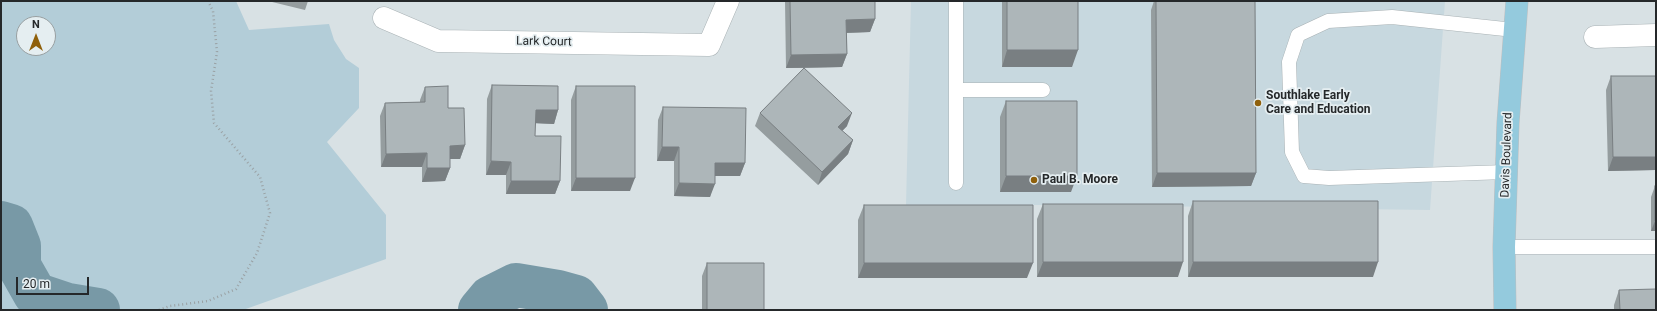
<!DOCTYPE html>
<html>
<head>
<meta charset="utf-8">
<style>
  body { margin:0 }
  #map { position:relative; width:1657px; height:311px; overflow:hidden; background:#d8e1e4; font-family:Roboto,sans-serif }
  canvas { display:block }
  .frame { position:absolute; inset:0; border:2px solid #25282a; pointer-events:none }
  .north { position:absolute; left:16px; top:16px; width:40px; height:40px; box-sizing:border-box; background:#e5eef1; border:1px solid #989fa1; border-radius:50%; rotate:0deg; font-size:11px; font-weight:700; line-height:16px; text-align:center; color:#25282a }
  .north::after { content:''; display:block; margin:auto; width:14px; height:18px; background:#8f600b; clip-path:polygon(50% 0,100% 100%,50% 72%,0 100%) }
  .scale { position:absolute; left:16px; top:277px; width:73px; height:18px; box-sizing:border-box; border:2px solid #25282a; border-top:0; padding-left:5px; font-size:12px; line-height:14px; white-space:nowrap; color:#25282a; -webkit-text-stroke:3px #e5eef1; paint-order:stroke }
</style>
</head>
<body>
<div id="map">
<canvas width="1657" height="311"></canvas>
<div class="frame"></div>
<div class="north">N</div>
<div class="scale">20 m</div>
</div>
<script>
const c = document.querySelector('canvas').getContext('2d');
c.lineJoin = 'round';
function fill(path, color) { c.fillStyle = color; c.fill(path, 'evenodd'); }
const poly = rows => new Path2D(rows.map(r => 'M' + r).join(''));
function strokePath(path, color, width, dash) { c.strokeStyle = color; c.lineWidth = width; c.lineCap = dash ? 'butt' : 'round'; c.setLineDash(dash || []); c.stroke(path); }
function drawText(font, color, halo, rows, align = 'center') {
  c.font = font + ' Roboto,sans-serif'; c.lineWidth = 3.5; c.setLineDash([]); c.textBaseline = 'middle'; c.strokeStyle = halo; c.fillStyle = color; for (const [text, x, y, turn = 0] of rows) {
    c.save(); c.translate(x, y); c.rotate((+turn || 0) * Math.PI / 180); c.textAlign = isNaN(turn) ? turn : align; if (halo) c.strokeText(text, 0, 0); c.fillText(text, 0, 0); c.restore();
  }
}
fill(poly([
  [911,1,1445,1,1430,210,1078,205,906,205]
]), '#c7d8df');
fill(poly([
  [1,1,236,1,249,30,329,24,334,40,346,59,359,68,359,108,327,142,386,215,386,259,243,310,1,310],
  [24,24,48,24,48,48,24,48]
]), '#b3cdd8');
strokePath(poly([
  [1,223,11,226,19,246,19,266,35,294,68,305,98,310],
  [480,310,490,298,516,285,558,292,576,297,586,310]
]), '#7899a6', 44);
const lane = poly([
  [956,1,956,183],
  [956,90,1043,90],
  [1506,172,1329,178,1304,176,1292,152,1289,62,1298,35,1328,21,1392,17,1514,30],
  [1504,247,1656,247]
]);
const street = poly([
  [384,18,438,41,709,45,728,1],
  [1595,37,1656,35]
]);
const primary = poly([
  [1505,310,1504,247,1508,123,1517,1]
]);
strokePath(lane, '#a9b2b5', 15);
strokePath(street, '#a9b2b5', 23);
strokePath(primary, '#bebebf', 23);
strokePath(poly([
  [159,310,170,306,208,301,236,289,257,253,270,213,260,177,214,123,211,91,217,52,213,11,208,1]
]), '#9aa1a4', 2.5, [1, 3]);
strokePath(lane, '#fff', 14);
strokePath(street, '#fff', 22);
strokePath(primary, '#94cadd', 22);
fill(poly([
  [268,1,308,1,305,10],
  [785,1,875,1,875,19,870,32,847,33,847,54,842,67,804,68,847,126,842,131,853,140,848,154,818,185,755,126,760,113,804,68,786,68],
  [1002,1,1078,1,1072,67,1002,67],
  [1154,1,1255,1,1256,173,1251,186,1152,187,1151,10],
  [1611,76,1656,76,1656,166,1655,170,1608,171,1606,90],
  [492,85,558,110,554,124,535,123,535,136,560,181,555,194,506,194,506,175,486,175,487,99],
  [576,86,630,191,571,191,571,100],
  [425,87,448,108,465,145,460,159,450,159,450,168,445,181,422,182,422,167,381,167,380,116,385,103,420,102,420,100],
  [1006,101,1071,192,1000,192,1000,117],
  [663,107,745,163,740,176,715,176,710,197,674,196,674,161,657,161,658,120],
  [1655,186,1656,231,1651,231,1651,197],
  [1193,201,1373,277,1188,277,1188,216],
  [1043,204,1178,277,1037,277,1037,219],
  [864,205,1027,278,858,278,858,220],
  [707,263,764,310,702,310,702,276],
  [1619,290,1656,310,1614,310,1614,305]
]), '#959d9f');
fill(poly([
  [875,19,870,32,842,33,846,20],
  [1007,50,1078,50,1072,67,1002,67],
  [847,54,842,67,786,68,791,55],
  [536,110,558,110,554,124,531,123],
  [852,113,847,126,833,140,838,127],
  [853,140,848,154,818,185,822,172],
  [465,145,460,159,445,159,450,146],
  [662,147,679,147,674,161,657,161],
  [427,153,422,167,381,167,386,154],
  [1613,157,1656,157,1656,166,1655,170,1608,171],
  [491,161,511,162,506,175,486,175],
  [715,163,745,163,740,176,711,176],
  [427,168,450,168,445,181,422,182],
  [1157,173,1256,173,1251,186,1152,187],
  [1006,176,1077,176,1071,192,1000,192],
  [576,178,635,178,630,191,571,191],
  [511,181,560,181,555,194,506,194],
  [679,183,715,184,710,197,674,196],
  [1655,221,1656,221,1656,231,1651,231],
  [1043,262,1183,262,1178,277,1037,277],
  [1193,262,1378,262,1373,277,1188,277],
  [864,263,1033,263,1027,278,858,278]
]), '#797f82');
const building = poly([
  [790,1,875,1,875,19,846,20,847,54,791,55,790,1],
  [1007,1,1078,1,1078,50,1007,50,1007,1],
  [1156,1,1255,1,1256,173,1157,173,1156,1],
  [804,68,852,113,838,127,853,140,822,172,760,113,804,68],
  [1611,76,1656,76,1656,157,1613,157,1611,76],
  [492,85,558,86,558,110,536,110,535,136,561,136,560,181,511,181,511,162,491,161,492,85],
  [448,86,448,108,464,108,465,145,450,146,450,168,427,168,427,153,386,154,385,103,425,102,425,87,448,86],
  [576,86,635,86,635,178,576,178,576,86],
  [1006,101,1077,101,1077,176,1006,176,1006,101],
  [663,107,746,108,745,163,715,163,715,184,679,183,679,147,662,147,663,107],
  [1655,186,1656,186,1656,221,1655,221,1655,186],
  [1193,201,1378,201,1378,262,1193,262,1193,201],
  [1043,204,1183,204,1183,262,1043,262,1043,204],
  [864,205,1033,205,1033,263,864,263,864,205],
  [707,263,764,263,764,310,707,310,707,263],
  [1656,289,1656,310,1620,310,1619,290,1656,289]
]);
fill(building, '#adb6b9');
strokePath(building, '#797f82', 1);
for (const [x, y, r, color] of [
  [1258,103,4,"#8f600b"],
  [1034,180,4,"#8f600b"]
]) { const dot = new Path2D(); dot.arc(x, y, r, 0, 2 * Math.PI); c.fillStyle = color; c.fill(dot); strokePath(dot, '#e5eef1', 1.5); }
drawText('12px', '#25282a', '#e5eef1', [
  ["Lark Court",544,42,1],
  ["Davis Boulevard",1507,155,-88]
]);
drawText('bold 12px', '#25282a', '#e5eef1', [
  ["Southlake Early",1266,96],
  ["Care and Education",1266,110],
  ["Paul B. Moore",1042,180]
], 'left');
</script>
</body>
</html>
